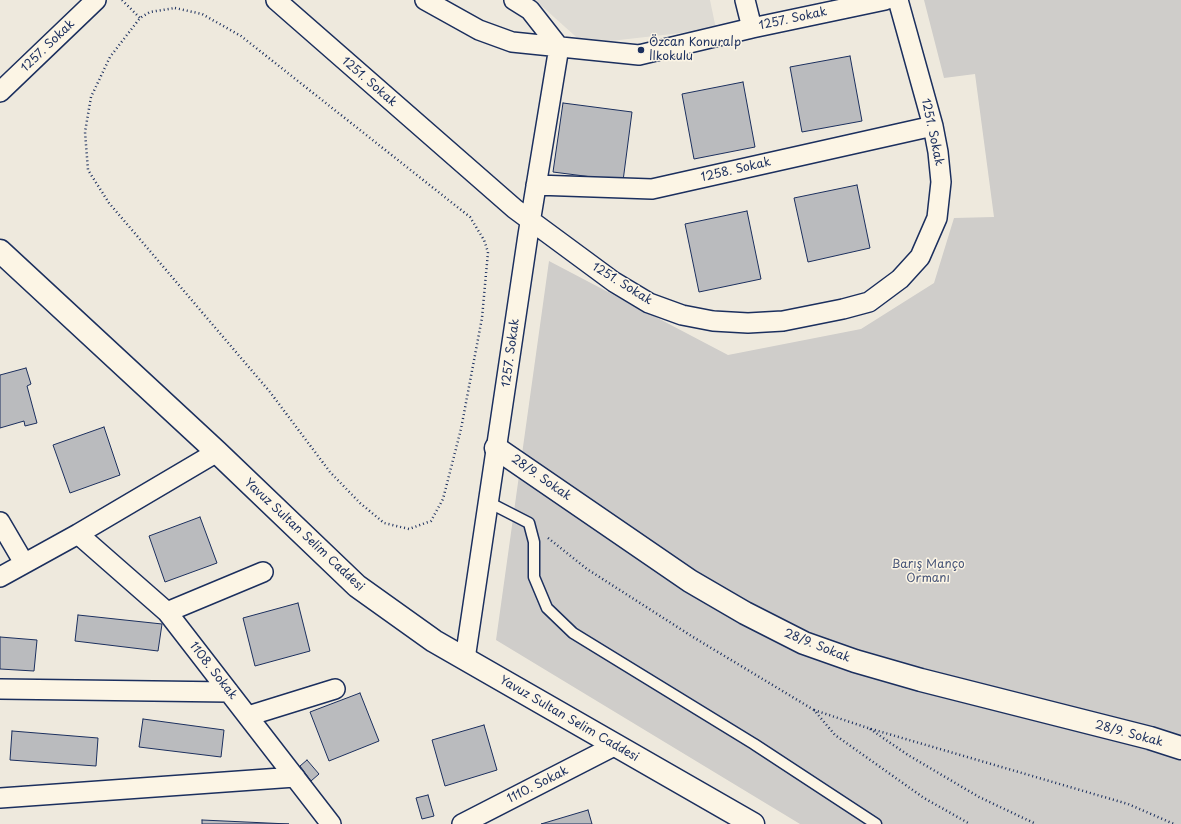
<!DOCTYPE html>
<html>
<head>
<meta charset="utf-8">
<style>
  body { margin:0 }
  canvas { display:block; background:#eee9dd }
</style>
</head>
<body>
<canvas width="1181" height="824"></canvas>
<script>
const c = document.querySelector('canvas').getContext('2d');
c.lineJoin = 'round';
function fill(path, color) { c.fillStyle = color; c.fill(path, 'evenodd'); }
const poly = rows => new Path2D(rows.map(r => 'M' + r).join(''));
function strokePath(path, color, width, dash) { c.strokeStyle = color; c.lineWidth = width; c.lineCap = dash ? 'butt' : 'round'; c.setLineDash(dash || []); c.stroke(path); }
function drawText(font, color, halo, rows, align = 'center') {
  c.font = font + ' "Playpen Sans",sans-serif'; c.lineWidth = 3; c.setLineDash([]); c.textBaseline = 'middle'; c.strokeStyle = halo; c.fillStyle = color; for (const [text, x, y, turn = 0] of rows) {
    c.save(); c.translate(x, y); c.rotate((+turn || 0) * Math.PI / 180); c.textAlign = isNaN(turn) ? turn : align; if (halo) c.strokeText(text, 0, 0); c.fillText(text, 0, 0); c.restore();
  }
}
fill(poly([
  [535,0,710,0,716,29,584,44]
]), '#dedbd4');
fill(poly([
  [924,0,1181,0,1181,824,800,824,496,640,549,261,728,355,861,329,934,283,954,218,994,217,975,74,944,78]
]), '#cfcdca');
const building = poly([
  [850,56,862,121,802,132,790,67,850,56],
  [743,82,755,147,694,159,682,94,743,82],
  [563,103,632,112,623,181,553,172,563,103],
  [857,185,870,248,808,262,794,198,857,185],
  [747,211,761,279,699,292,685,224,747,211],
  [26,368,31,384,27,386,37,423,25,426,24,421,0,428,0,375,26,368],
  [104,427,120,475,70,493,53,445,104,427],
  [200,517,217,563,165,582,149,536,200,517],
  [298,603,310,651,255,666,243,618,298,603],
  [78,615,162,624,158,651,75,641,78,615],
  [0,637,37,640,34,671,0,669,0,637],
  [360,693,379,741,329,761,310,712,360,693],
  [143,719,224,730,221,757,139,747,143,719],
  [484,725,497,770,445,786,432,740,484,725],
  [12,731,98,738,96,766,10,760,12,731],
  [307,760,319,774,311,781,300,766,307,760],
  [428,795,434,816,422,819,416,798,428,795],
  [588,810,592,824,541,824,588,810],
  [202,820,289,824,202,824,202,820]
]);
fill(building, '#babbbe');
strokePath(building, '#1b2f5e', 1);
const service = poly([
  [488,502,529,523,534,542,534,577,547,608,573,633,754,744,876,824]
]);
const minor = poly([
  [276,0,515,209,614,282,649,303,682,315,713,321,748,323,783,321,843,309,869,302,900,279,920,257,937,218,941,182,938,152,933,126,898,0],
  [425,0,479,30,512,42,639,55,752,28,885,0],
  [745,0,752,28],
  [0,92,96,0],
  [536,185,652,189,933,126],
  [0,522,24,563],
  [78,534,167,612,331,824],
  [0,577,78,534,217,452],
  [167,612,263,572],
  [465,659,528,235,559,47,530,10,514,0],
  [0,689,229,692],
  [248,716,335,689],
  [0,798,295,777],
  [462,824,614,746]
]);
const tertiary = poly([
  [0,251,217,452,357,586,434,641,753,824],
  [496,448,690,581,745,613,804,643,855,661,921,680,1150,738,1181,748]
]);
strokePath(service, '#1b2f5e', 13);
strokePath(minor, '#1b2f5e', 22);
strokePath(tertiary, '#1b2f5e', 25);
strokePath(poly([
  [122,0,140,18],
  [175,8,202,14,241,36,470,217,484,240,488,252,482,318,461,429,443,499,431,521,409,529,384,523,360,503,330,472,270,392,109,203,88,170,85,132,91,97,110,57,140,18,150,12,175,8],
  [548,538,587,569,693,637,814,710,835,735,924,798,970,824],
  [814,710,868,728,1128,804,1174,824],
  [870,729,908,755,979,797,1036,824]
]), '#1b2f5e', 2.5, [1, 3]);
strokePath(service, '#fcf5e5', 10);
strokePath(minor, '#fcf5e5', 19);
strokePath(tertiary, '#fcf5e5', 22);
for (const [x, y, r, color] of [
  [641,50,4,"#1b2f5e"]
]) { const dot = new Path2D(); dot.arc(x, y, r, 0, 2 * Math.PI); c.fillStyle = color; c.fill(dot); strokePath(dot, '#fcf5e5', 1.5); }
drawText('12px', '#1b2f5e', '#fcf5e5', [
  ["1257. Sokak",793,19,-12],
  ["1257. Sokak",48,46,-44],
  ["1251. Sokak",369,82,41],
  ["1251. Sokak",932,132,78],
  ["1258. Sokak",736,170,-13],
  ["1251. Sokak",622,284,32],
  ["1257. Sokak",511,353,-82],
  ["28/9. Sokak",541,478,35],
  ["Yavuz Sultan Selim Caddesi",304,535,43],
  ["28/9. Sokak",817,646,22],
  ["1108. Sokak",213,671,52],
  ["Yavuz Sultan Selim Caddesi",569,719,30],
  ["28/9. Sokak",1129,734,15],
  ["1110. Sokak",538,785,-27]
]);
drawText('12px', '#1b2f5e', '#fcf5e5', [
  ["Özcan Konuralp",649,43],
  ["İlkokulu",649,57]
], 'left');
drawText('12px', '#485679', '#fcf5e5', [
  ["Barış Manço",928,565],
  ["Ormanı",928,579]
]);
</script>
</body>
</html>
